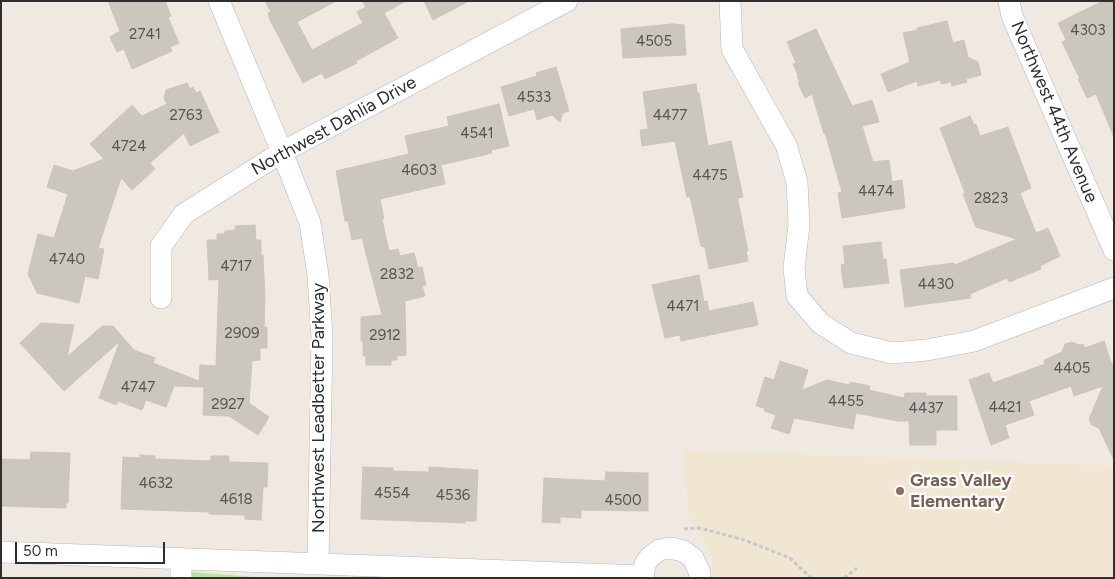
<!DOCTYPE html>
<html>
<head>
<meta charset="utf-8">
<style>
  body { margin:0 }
  #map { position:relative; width:1115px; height:579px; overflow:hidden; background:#efe9e1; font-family:Figtree,sans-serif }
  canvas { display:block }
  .frame { position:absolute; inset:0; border:2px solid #2e2e2e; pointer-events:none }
  .scale { position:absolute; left:15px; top:542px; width:150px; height:22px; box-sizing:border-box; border:2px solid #2e2e2e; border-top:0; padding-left:6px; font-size:15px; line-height:18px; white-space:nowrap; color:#2e2e2e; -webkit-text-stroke:4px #fff; paint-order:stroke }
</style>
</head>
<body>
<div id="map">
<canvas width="1115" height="579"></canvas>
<div class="frame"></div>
<div class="scale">50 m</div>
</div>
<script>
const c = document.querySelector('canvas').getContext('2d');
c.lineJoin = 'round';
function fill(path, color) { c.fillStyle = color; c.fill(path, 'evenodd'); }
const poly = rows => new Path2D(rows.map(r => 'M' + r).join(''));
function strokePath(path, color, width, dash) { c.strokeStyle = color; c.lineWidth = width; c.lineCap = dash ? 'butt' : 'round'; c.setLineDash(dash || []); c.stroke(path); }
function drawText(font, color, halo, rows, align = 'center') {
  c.font = font + ' Figtree,sans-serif'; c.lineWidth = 4.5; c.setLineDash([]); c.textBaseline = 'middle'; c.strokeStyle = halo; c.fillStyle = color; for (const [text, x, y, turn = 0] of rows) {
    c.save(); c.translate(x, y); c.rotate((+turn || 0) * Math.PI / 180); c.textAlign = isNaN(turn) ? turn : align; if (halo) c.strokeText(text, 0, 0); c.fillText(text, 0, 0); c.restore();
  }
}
fill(poly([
  [684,450,1114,466,1114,578,713,578,712,555,688,515]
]), '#f0e6d1');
fill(poly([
  [190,572,267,578,190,578]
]), '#b6e59e');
const building = poly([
  [108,1,165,1,171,16,168,17,179,43,170,47,172,51,132,69,124,49,117,52,110,37,120,31,108,1],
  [265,1,336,1,297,22,312,50,363,23,357,12,366,7,362,1,406,1,384,13,398,38,356,61,357,63,325,79,322,73,303,83,270,20,268,13,271,12,265,1],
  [424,1,469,1,433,20,424,1],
  [1103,1,1114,1,1114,137,1096,94,1087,98,1078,79,1080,79,1062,42,1066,40,1058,23,1103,1],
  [947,21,953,43,964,40,968,57,978,62,981,75,966,79,967,82,952,86,951,82,941,84,941,80,918,86,917,81,888,92,881,74,910,62,903,33,917,30,917,28,947,21],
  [672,24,684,25,686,55,623,58,621,29,672,24],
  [816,29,852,106,872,100,879,122,862,126,873,162,889,160,892,182,902,180,905,208,842,218,838,193,842,192,825,133,824,134,812,94,805,98,798,83,800,82,797,76,798,75,793,64,796,63,787,42,816,29],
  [556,67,569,111,563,113,560,122,552,115,537,120,534,109,509,116,501,87,537,76,536,73,556,67],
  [187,83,190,89,193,87,196,93,200,91,219,132,190,146,184,133,150,163,155,169,132,190,121,178,98,248,104,249,98,279,85,276,79,303,37,293,28,274,38,234,54,238,68,194,47,187,54,165,73,171,104,159,90,144,132,105,142,116,167,104,164,98,166,90,187,83],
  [696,84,697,93,699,93,708,146,731,141,743,197,738,198,738,201,748,251,746,251,748,261,709,269,705,247,701,246,690,196,687,197,675,141,642,146,640,130,648,129,643,92,696,84],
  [499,104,509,146,491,150,492,153,484,155,441,165,445,184,380,199,384,219,382,219,389,251,398,249,400,256,414,253,418,268,422,267,426,285,422,286,425,296,405,301,406,355,397,356,397,360,391,360,391,365,366,365,366,356,363,356,363,341,361,341,361,317,382,315,362,238,352,240,348,221,345,221,336,171,409,154,405,136,449,126,447,117,499,104],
  [970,116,974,125,976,124,980,136,1008,127,1031,188,1020,193,1036,233,1048,228,1060,256,1040,266,1041,269,1009,282,1007,278,970,294,971,298,905,307,900,270,954,263,955,265,1017,239,976,227,963,194,965,193,940,128,970,116],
  [255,225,256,240,261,240,261,256,263,255,265,298,264,327,267,327,267,348,260,348,260,360,252,361,249,403,269,417,258,435,229,416,203,415,204,387,174,386,166,407,146,400,142,410,118,401,116,405,99,398,120,341,64,391,20,343,41,323,74,325,67,357,102,326,113,326,134,350,155,358,153,363,199,381,200,365,216,366,219,279,209,280,207,240,217,240,217,234,225,234,225,231,235,230,235,226,255,225],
  [881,242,883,259,886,259,889,283,844,288,841,265,845,264,843,246,881,242],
  [699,275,704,302,707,301,709,311,753,302,758,325,681,341,680,335,665,338,652,285,699,275],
  [1104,341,1112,365,1114,362,1114,460,1099,428,1092,425,1089,419,1103,386,1074,396,1071,386,1029,401,1034,415,1005,425,1009,438,991,445,969,380,989,373,993,383,1045,364,1044,360,1062,352,1065,344,1072,342,1079,345,1083,344,1085,348,1104,341],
  [780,361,808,370,802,390,827,380,849,385,850,382,870,386,869,390,904,398,905,393,926,393,926,396,957,396,957,430,936,430,936,445,910,445,909,421,898,421,856,413,853,429,794,418,789,434,771,428,776,415,764,411,765,408,756,406,765,377,774,380,780,361],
  [31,452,70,453,68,503,66,503,66,508,1,506,1,459,30,460,31,452],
  [140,455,155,456,155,459,211,461,211,456,229,456,229,462,268,463,267,487,263,487,261,520,245,519,245,515,209,514,209,512,121,509,123,457,140,458,140,455],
  [363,467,393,468,393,471,429,472,429,467,478,470,476,521,465,521,465,523,361,519,363,467],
  [606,472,648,473,648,511,581,510,581,518,560,517,560,523,542,522,544,478,605,481,606,472]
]);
fill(building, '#cbc7bf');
strokePath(building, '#cbc5ba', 1);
const street = poly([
  [219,1,282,152,310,223,318,275,322,337,318,563],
  [730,1,732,49,786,145,797,182,799,225,794,268,797,296,820,323,851,343,892,353,927,350,974,341,1114,288],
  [1009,1,1012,16,1114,250],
  [161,298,161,246,184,214,282,152,567,1],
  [1,552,642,576],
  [181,578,181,558],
  [643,578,645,564,650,557,659,550,671,548,683,551,693,558,700,573,699,578]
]);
strokePath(street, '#b4b7c1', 22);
strokePath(poly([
  [684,529,700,528,744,540,790,558,811,578],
  [844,578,857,568]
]), '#c9c9c9', 3, [4, 2.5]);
strokePath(street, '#fff', 21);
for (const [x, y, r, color] of [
  [900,491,5,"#8d6e63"]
]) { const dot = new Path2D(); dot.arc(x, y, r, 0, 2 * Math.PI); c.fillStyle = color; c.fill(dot); strokePath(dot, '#fff', 2); }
drawText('15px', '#555452', null, [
  ["4303",1088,31],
  ["2741",145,35],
  ["4505",654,42],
  ["4533",534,98],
  ["2763",186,116],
  ["4477",670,116],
  ["4541",477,134],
  ["4724",129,147],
  ["4603",419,171],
  ["4475",710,176],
  ["4474",876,192],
  ["2823",991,199],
  ["4740",67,260],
  ["4717",236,267],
  ["2832",397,275],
  ["4430",936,285],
  ["4471",683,307],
  ["2909",242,334],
  ["2912",385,336],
  ["4405",1072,369],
  ["4747",138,388],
  ["4455",846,402],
  ["2927",228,405],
  ["4421",1005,408],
  ["4437",926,409],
  ["4632",156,484],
  ["4554",392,494],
  ["4536",453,496],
  ["4618",236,500],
  ["4500",623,501]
]);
drawText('18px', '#2e2e2e', '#fff', [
  ["Northwest 44th Avenue",1054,112,67],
  ["Northwest Dahlia Drive",334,126,-29],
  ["Northwest Leadbetter Parkway",319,408,-90]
]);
drawText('bold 18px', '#785e54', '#fff', [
  ["Grass Valley",910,481],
  ["Elementary",910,502]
], 'left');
</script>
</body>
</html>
